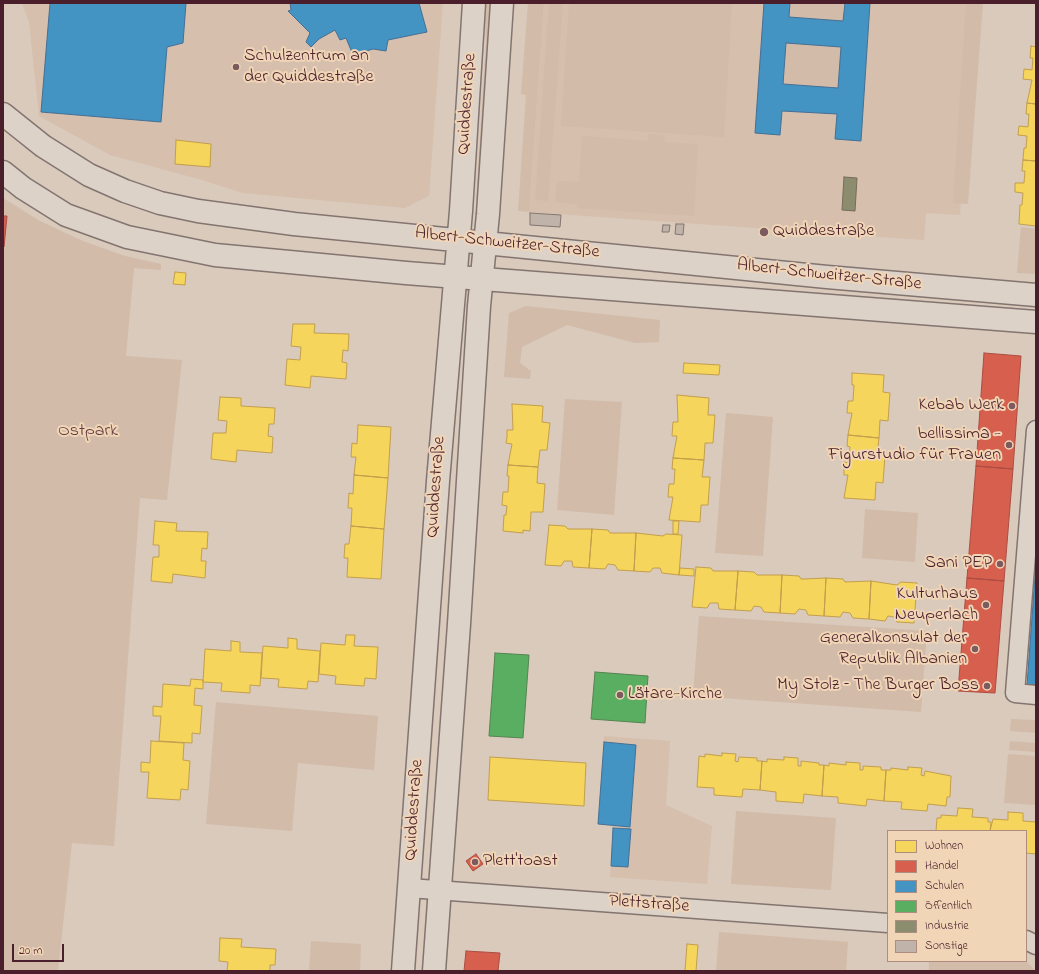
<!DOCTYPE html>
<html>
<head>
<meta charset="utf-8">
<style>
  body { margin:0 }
  #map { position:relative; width:1039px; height:974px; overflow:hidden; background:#d9cabc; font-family:"Indie Flower",sans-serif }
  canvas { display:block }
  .frame { position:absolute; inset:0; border:4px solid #4a1f2b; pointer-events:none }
  .legend { position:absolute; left:887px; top:830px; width:140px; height:132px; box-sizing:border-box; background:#f0d5b7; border:1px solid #ae8c7f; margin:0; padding:5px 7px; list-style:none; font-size:12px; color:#4a1f2b }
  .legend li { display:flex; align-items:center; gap:8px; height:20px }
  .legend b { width:20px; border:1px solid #ae8c7f }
  .scale { position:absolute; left:12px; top:944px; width:52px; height:18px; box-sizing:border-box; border:2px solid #4a1f2b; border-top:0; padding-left:5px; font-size:12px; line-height:14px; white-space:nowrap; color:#4a1f2b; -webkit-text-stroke:3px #f0d5b7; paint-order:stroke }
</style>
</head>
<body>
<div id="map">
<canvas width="1039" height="974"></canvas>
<div class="frame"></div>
<ul class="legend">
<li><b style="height:11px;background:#f6d55c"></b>Wohnen</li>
<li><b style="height:11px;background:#d6604d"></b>Handel</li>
<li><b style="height:11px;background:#4393c3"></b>Schulen</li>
<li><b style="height:11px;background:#5aae61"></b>Öffentlich</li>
<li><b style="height:11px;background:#8c8c6e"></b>Industrie</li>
<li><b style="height:11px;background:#c0b3a9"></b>Sonstige</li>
</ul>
<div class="scale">20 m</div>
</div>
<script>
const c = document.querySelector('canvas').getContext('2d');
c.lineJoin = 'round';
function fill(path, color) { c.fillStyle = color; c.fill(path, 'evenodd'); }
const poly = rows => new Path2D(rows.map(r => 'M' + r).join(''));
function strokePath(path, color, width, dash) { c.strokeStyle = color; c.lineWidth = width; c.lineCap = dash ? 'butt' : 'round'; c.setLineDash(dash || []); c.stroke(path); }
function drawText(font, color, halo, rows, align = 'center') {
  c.font = font + ' "Indie Flower",sans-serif'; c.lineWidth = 4; c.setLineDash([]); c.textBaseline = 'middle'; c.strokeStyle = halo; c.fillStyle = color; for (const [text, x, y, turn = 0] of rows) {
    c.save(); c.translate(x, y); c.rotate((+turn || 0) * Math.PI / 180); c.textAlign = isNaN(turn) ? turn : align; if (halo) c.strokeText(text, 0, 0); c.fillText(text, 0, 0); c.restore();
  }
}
fill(poly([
  [22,3,443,3,429,196,405,208,243,193,202,180,110,155,39,116,29,22],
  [544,3,974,3,960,215,926,213,924,240,529,212],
  [604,736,670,741,666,805,712,826,707,884,610,877,613,826,598,824]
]), '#d6bfac');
fill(poly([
  [484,3,497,3,483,200,476,199,486,42],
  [528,3,544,3,529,212,518,211,526,95,521,94],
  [549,3,563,3,548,201,535,200],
  [569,3,732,3,724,137,561,126],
  [790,3,845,3,843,21,789,17],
  [966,3,983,3,968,204,953,203],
  [786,43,841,47,838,88,783,84],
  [649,134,665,135,664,142,698,144,694,216,577,208,577,204,555,202,557,181,579,182,582,136,648,141],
  [3,198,40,221,83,241,125,256,161,264,161,270,134,268,126,356,182,360,167,500,140,498,114,846,72,843,58,971,3,971],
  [1021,227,1036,229,1036,274,1017,273],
  [526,306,660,320,659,342,635,343,567,325,522,347,520,363,531,371,530,379,504,377,509,313],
  [565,399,622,402,614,515,557,510],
  [726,413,773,417,763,556,715,553],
  [865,509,918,513,915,562,862,558],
  [699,616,927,631,921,712,693,696],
  [216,702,378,716,374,770,298,763,292,831,206,824],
  [1011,719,1036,720,1036,733,1010,731],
  [1010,741,1036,743,1036,752,1009,750],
  [1008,754,1036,756,1036,805,1004,803],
  [736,811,836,818,831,890,731,884],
  [719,932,848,942,846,971,716,971],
  [311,941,361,944,360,971,309,971],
  [929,961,1026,961,1036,971,929,971]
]), '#d2bba9');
const homes = poly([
  [1031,46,1036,47,1036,104,1027,103,1032,80,1023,79,1024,69,1032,70,1033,58,1030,58,1031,46],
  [1027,103,1036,104,1036,161,1023,160,1024,148,1026,148,1027,136,1018,135,1019,126,1028,127,1029,114,1026,114,1027,103],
  [176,140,211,144,210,167,175,164,176,140],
  [1023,160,1036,161,1036,226,1019,224,1020,205,1022,205,1023,193,1015,192,1015,183,1024,183,1025,171,1022,171,1023,160],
  [175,272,186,273,185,285,173,284,175,272],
  [293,324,315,324,314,333,349,334,348,351,343,350,342,362,347,363,346,379,311,376,310,388,285,385,287,359,300,360,301,347,291,346,293,324],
  [684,363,720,365,719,375,683,373,684,363],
  [852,373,884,375,883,392,890,393,888,421,880,420,879,438,848,435,852,413,847,413,848,401,853,401,854,385,852,385,852,373],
  [677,395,709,398,708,415,715,415,713,443,705,443,704,460,673,458,677,436,672,436,673,422,678,422,677,395],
  [220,397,241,398,241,406,275,408,274,424,269,424,268,436,273,437,272,453,237,450,236,462,211,459,213,433,226,433,227,421,218,420,220,397],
  [512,404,543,406,542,422,550,423,547,450,540,450,538,467,508,465,512,444,506,443,507,437,507,430,513,430,512,404],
  [358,425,391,427,388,478,354,475,356,457,351,457,352,443,357,444,358,425],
  [848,435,879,438,877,454,885,455,883,483,876,482,875,500,844,498,848,475,844,475,844,462,849,463,850,447,847,446,848,435],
  [673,458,704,460,702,477,710,477,708,505,701,505,700,522,669,520,673,497,668,497,669,484,674,484,675,469,672,469,673,458],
  [508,465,538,467,537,483,545,484,543,512,531,512,530,531,523,530,523,533,503,531,504,515,506,515,507,506,502,505,503,492,508,492,509,476,507,476,508,465],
  [354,475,388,478,384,529,351,526,352,508,348,508,349,493,353,494,354,475],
  [155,521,177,523,176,531,208,532,207,549,202,548,201,561,206,561,205,578,173,574,172,583,151,581,153,557,159,557,159,545,153,545,155,521],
  [673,521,679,521,678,534,673,534,673,521],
  [549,525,565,526,568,529,592,529,589,568,573,567,572,561,564,561,561,566,545,565,549,525],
  [351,526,384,529,381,579,347,577,348,558,344,558,345,544,349,544,351,526],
  [592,529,608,530,610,533,636,533,634,571,618,570,615,565,608,564,605,569,589,568,592,529],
  [636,533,663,536,666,534,682,535,679,575,662,573,660,568,653,568,650,572,634,571,636,533],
  [696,567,711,568,713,571,738,571,735,610,719,609,718,603,710,603,707,608,692,607,696,567],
  [680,568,694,569,694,576,679,575,680,568],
  [738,571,754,572,757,575,782,575,780,613,764,612,761,607,754,606,751,611,735,610,738,571],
  [782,575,799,576,801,579,805,579,826,578,824,616,808,615,806,610,799,609,795,614,780,613,782,575],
  [826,578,843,579,845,582,871,581,869,619,853,618,850,613,843,612,840,617,824,616,826,578],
  [871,581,897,585,901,582,917,583,914,623,897,622,894,617,888,616,885,621,869,619,871,581],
  [346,635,355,635,354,646,378,647,376,679,365,678,364,686,335,684,336,676,319,674,321,643,345,645,346,635],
  [288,638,297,639,297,649,320,651,318,682,308,681,307,689,278,687,279,679,261,678,263,646,288,648,288,638],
  [231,641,240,642,240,652,262,653,260,686,250,685,250,693,221,691,222,683,203,682,205,649,231,651,231,641],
  [191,679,203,680,203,689,195,688,194,705,202,706,200,734,192,733,192,743,159,741,161,716,153,716,153,706,162,707,163,684,190,686,191,679],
  [151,741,184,743,183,760,190,761,188,790,181,789,180,800,147,798,149,772,141,772,141,762,150,763,151,741],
  [722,753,736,754,735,761,738,762,739,757,757,758,757,761,762,761,760,790,743,789,742,797,714,795,714,788,697,787,699,756,705,757,705,754,722,756,722,753],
  [490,757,586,763,584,806,488,800,490,757],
  [784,757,798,758,798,766,801,766,801,761,819,763,819,765,824,765,822,796,804,794,803,803,776,801,776,792,760,790,762,761,767,762,767,759,784,760,784,757],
  [846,762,860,763,860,770,863,770,863,766,881,767,881,770,886,770,884,801,867,799,866,806,838,803,838,797,822,796,824,765,829,766,829,763,846,765,846,762],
  [908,767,922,768,921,775,924,776,925,771,951,776,950,797,947,797,946,806,928,804,927,811,901,809,902,802,884,801,886,770,891,770,891,768,908,770,908,767],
  [958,808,973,809,972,817,988,818,988,822,991,822,990,831,936,831,937,818,941,818,941,815,957,816,958,808],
  [1008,812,1023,813,1023,821,1036,822,1036,854,1026,853,1026,831,990,831,993,819,1008,820,1008,812],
  [220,938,242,939,241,947,276,949,275,965,270,965,270,971,227,971,228,962,219,961,220,938],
  [687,944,698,945,696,971,685,971,687,944]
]);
fill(homes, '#f6d55c');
strokePath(homes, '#c29e4d', 1);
const shops = poly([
  [3,216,7,216,4,247,3,247,3,216],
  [984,353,1021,356,1013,469,976,466,984,353],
  [976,466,1013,469,1004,581,967,578,976,466],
  [967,578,1004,581,995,693,958,691,967,578],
  [476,854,483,864,473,871,466,861,476,854],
  [466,951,500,953,498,971,464,971,466,951]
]);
fill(shops, '#d6604d');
strokePath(shops, '#ac4c43', 1);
const schools = poly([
  [50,3,186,3,183,43,167,47,161,122,41,112,50,3],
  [290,3,419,3,427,32,388,40,386,51,373,49,353,55,346,38,340,40,335,30,319,39,311,47,306,42,310,33,288,11,291,10,290,3],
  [764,3,790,3,789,17,843,21,845,3,870,3,861,141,835,139,837,114,782,111,780,135,755,133,764,3],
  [786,43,841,47,838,88,783,84,786,43],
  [1036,563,1036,685,1027,685,1036,563],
  [604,742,636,745,630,827,598,824,604,742],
  [613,828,631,829,628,867,611,866,613,828]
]);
fill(schools, '#4393c3');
strokePath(schools, '#457095', 1);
const public = poly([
  [495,653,529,655,523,738,489,736,495,653],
  [595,672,648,676,645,723,591,719,595,672]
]);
fill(public, '#5aae61');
strokePath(public, '#558351', 1);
const industry = poly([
  [844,177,857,178,855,211,842,210,844,177]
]);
fill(industry, '#8c8c6e');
strokePath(industry, '#786b5a', 1);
const building = poly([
  [530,213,561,215,560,227,530,225,530,213],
  [676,224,684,224,683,235,675,234,676,224],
  [663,225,670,225,669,232,662,232,663,225]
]);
fill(building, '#c0b3a9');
strokePath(building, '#837470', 1);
const minor = poly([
  [1036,430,1015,693,1036,695],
  [409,888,888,923],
  [1026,940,1036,945]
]);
const major = poly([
  [3,114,43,146,89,175,125,191,160,203,198,211,294,224,827,277,1036,295],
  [3,172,23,188,66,215,127,237,215,255,406,273,1036,322],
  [403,971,438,481,461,211,474,3],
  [434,971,459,624,479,306,488,214,502,3]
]);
strokePath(minor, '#837470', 21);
strokePath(major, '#837470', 25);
strokePath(minor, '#dcd2c8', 18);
strokePath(major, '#dcd2c8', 22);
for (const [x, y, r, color] of [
  [236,67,4,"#7c5b5e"],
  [764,232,5,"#7c5b5e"],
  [1012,406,4,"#7c5b5e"],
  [1009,445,4,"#7c5b5e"],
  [1000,564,4,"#7c5b5e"],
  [986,605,4,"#7c5b5e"],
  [975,649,4,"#7c5b5e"],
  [987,686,4,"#7c5b5e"],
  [620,695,4,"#7c5b5e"],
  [475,862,4,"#7c5b5e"]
]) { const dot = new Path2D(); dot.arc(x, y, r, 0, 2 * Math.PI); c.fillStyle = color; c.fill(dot); strokePath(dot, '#f0d5b7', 1.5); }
drawText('18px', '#4a1f2b', '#f0d5b7', [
  ["Schulzentrum an",244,57,"left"],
  ["der Quiddestraße",244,78,"left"],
  ["Quiddestraße",773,232,"left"],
  ["Kebab Werk",1004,406],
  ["bellissima -",1001,435],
  ["Figurstudio für Frauen",1001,456],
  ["Sani PEP",992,564],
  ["Kulturhaus",978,595],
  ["Neuperlach",978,616],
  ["Generalkonsulat der",967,639],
  ["Republik Albanien",967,660],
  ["My Stolz – The Burger Boss",979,686],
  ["Lätare-Kirche",628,695,"left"],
  ["Plett'toast",483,862,"left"]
], 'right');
drawText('18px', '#4a1f2b', '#f0d5b7', [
  ["Quiddestraße",468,104,-86],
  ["Albert-Schweitzer-Straße",507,244,6],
  ["Albert-Schweitzer-Straße",829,276,6],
  ["Quiddestraße",437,487,-86],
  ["Quiddestraße",415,810,-86],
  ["Plettstraße",649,905,4]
]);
drawText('18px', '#643c41', '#f0d5b7', [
  ["Ostpark",88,432]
]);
</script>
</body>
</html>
